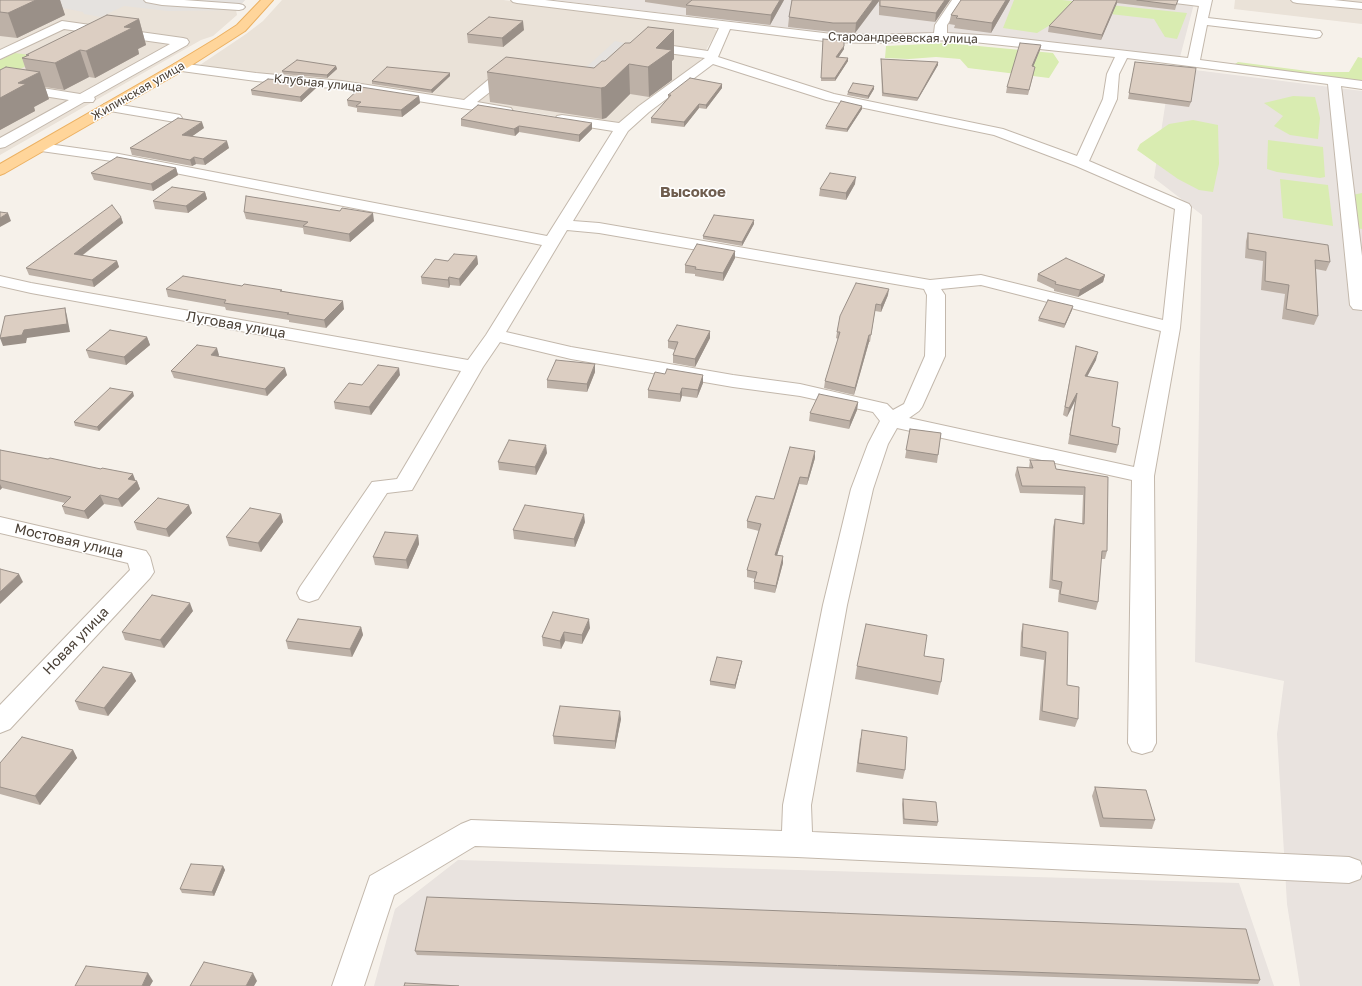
<!DOCTYPE html>
<html>
<head>
<meta charset="utf-8">
<style>
  body { margin:0 }
  canvas { display:block; background:#f6f1ea }
</style>
</head>
<body>
<canvas width="1362" height="986"></canvas>
<script>
const c = document.querySelector('canvas').getContext('2d');
c.lineJoin = 'round';
function fill(path, color) { c.fillStyle = color; c.fill(path, 'evenodd'); }
const poly = rows => new Path2D(rows.map(r => 'M' + r).join(''));
function strokePath(path, color, width, dash) { c.strokeStyle = color; c.lineWidth = width; c.lineCap = dash ? 'butt' : 'round'; c.setLineDash(dash || []); c.stroke(path); }
function drawText(font, color, halo, rows, align = 'center') {
  c.font = font + ' "Golos Text",sans-serif'; c.lineWidth = 3; c.setLineDash([]); c.textBaseline = 'middle'; c.strokeStyle = halo; c.fillStyle = color; for (const [text, x, y, turn = 0] of rows) {
    c.save(); c.translate(x, y); c.rotate((+turn || 0) * Math.PI / 180); c.textAlign = isNaN(turn) ? turn : align; if (halo) c.strokeText(text, 0, 0); c.fillText(text, 0, 0); c.restore();
  }
}
fill(poly([
  [0,0,245,0,236,10,237,15,213,36,201,40,0,155],
  [282,0,503,0,708,25,717,31,699,62,686,75,631,111,618,126,460,101,197,67,246,34,263,21],
  [1235,0,1362,0,1362,24,1234,9]
]), '#eae2d8');
fill(poly([
  [554,0,1195,0,1180,57,950,32,856,36],
  [1171,67,1362,91,1362,986,1300,986,1287,904,1277,734,1284,681,1195,662,1202,215,1154,178],
  [458,860,1239,883,1274,986,374,986,395,909]
]), '#e9e3df');
fill(poly([
  [1014,0,1062,0,1187,13,1177,39,1165,37,1154,19,1075,10,1037,33,1003,28],
  [946,43,1053,53,1059,62,1049,78,968,68,960,59,936,57,909,59,885,58,886,46],
  [15,53,44,57,0,79,0,60],
  [1358,57,1362,58,1362,83,1232,66,1238,62,1315,72,1349,72],
  [1293,96,1315,97,1320,118,1318,139,1290,135,1274,126,1283,116,1264,103],
  [1193,120,1218,125,1219,164,1213,192,1199,190,1178,179,1137,150,1140,144,1169,124],
  [1268,140,1323,147,1325,177,1320,178,1277,172,1267,169],
  [1280,179,1328,185,1333,226,1283,218],
  [1362,193,1362,229,1356,228,1342,197]
]), '#d9ecb1');
fill(poly([
  [23,0,245,0,236,10,168,11,124,6,101,17,84,14,83,12],
  [615,41,624,43,580,83,570,82]
]), '#e5e2df');
const minor = poly([
  [144,0,184,0,239,4,243,5,245,7,243,9,239,10,162,5,146,2,144,0],
  [511,0,545,0,832,34,870,35,934,33,935,25,952,0,964,0,947,25,947,33,996,36,1188,58,1199,6,1175,3,1171,2,1169,0,1212,0,1208,18,1320,31,1322,34,1320,37,1316,38,1207,25,1200,60,1362,81,1362,89,1341,86,1362,256,1362,310,1353,309,1350,305,1328,84,1127,58,1119,74,1117,99,1089,161,1189,204,1191,207,1180,328,1154,476,1156,743,1152,751,1142,754,1132,751,1128,743,1132,480,897,428,888,444,873,489,847,605,811,805,812,832,1349,857,1360,861,1362,866,1362,874,1360,879,1349,883,797,857,475,846,394,895,364,986,332,986,370,876,461,824,471,820,782,831,783,805,823,605,851,489,868,444,880,421,873,412,800,396,733,387,571,359,500,342,483,367,412,490,387,493,318,599,309,602,300,599,297,593,300,587,372,482,397,479,461,371,31,293,0,286,0,276,31,283,468,360,486,335,542,245,119,162,41,151,36,150,34,147,36,144,41,143,119,154,547,236,613,131,557,122,555,119,557,116,562,115,619,123,639,106,705,58,645,50,641,49,639,46,641,43,645,42,708,51,719,28,517,3,513,2,511,0],
  [730,29,832,42,870,43,955,40,1115,57,1107,74,1103,99,1077,156,1003,129,834,94,718,57,730,29],
  [713,64,826,100,994,135,1076,166,1175,209,1163,320,981,275,930,280,599,223,573,221,628,131,649,112,713,64],
  [567,230,599,233,924,289,927,295,925,356,904,404,893,410,887,404,800,384,733,375,571,347,506,332,567,230],
  [981,285,1161,331,1134,467,909,418,919,411,922,407,945,356,945,295,941,289,981,285],
  [1291,0,1334,0,1362,3,1362,9,1297,3,1293,2,1291,0],
  [62,21,183,38,187,39,189,42,187,45,94,97,95,99,93,102,84,102,5,147,0,148,0,138,69,100,12,91,10,88,12,85,17,84,80,94,170,44,64,29,0,59,0,50,62,21],
  [179,63,256,73,342,81,464,100,494,75,504,72,514,72,519,73,521,76,519,79,504,81,477,102,511,108,513,111,511,114,506,115,342,89,256,81,174,70,173,67,174,64,179,63],
  [109,103,175,114,180,115,182,118,180,121,175,122,104,110,102,107,104,104,109,103],
  [0,517,146,551,150,557,154,572,150,578,10,729,0,733,0,705,130,570,128,563,0,533,0,517]
]);
const major = poly([
  [261,0,273,0,245,31,184,70,5,173,0,175,0,164,174,64,217,38,237,25,261,0]
]);
strokePath(minor, '#c3b8ac', 2);
strokePath(major, '#ecb162', 2);
fill(minor, '#fff');
fill(major, '#ffd59a');
fill(poly([
  [0,0,60,0,65,15,17,38,0,36],
  [645,0,784,0,770,25,686,15,686,8,645,2],
  [792,0,950,0,935,22,879,15,879,1,855,33,832,32,788,27,789,17],
  [1010,0,991,33,954,28,955,25,949,24,951,15],
  [1072,0,1178,0,1175,10,1117,3,1101,40,1048,32,1049,26,1074,0],
  [139,19,146,45,138,49,139,54,95,78,89,77,64,90,45,87,49,99,34,107,35,111,0,130,0,70,26,70,22,58,27,56,26,55],
  [524,30,503,47,468,43,467,34],
  [823,39,844,49,838,58,848,58,848,61,835,81,821,81],
  [1041,45,1040,50,1033,67,1034,72,1028,95,1006,93,1007,87],
  [674,59,672,61,672,80,649,97,630,94,606,118,602,119,490,102,487,72,594,68,605,61],
  [881,59,938,62,938,65,917,101,882,96],
  [1135,62,1191,102,1189,107,1128,99],
  [336,66,337,69,327,78,283,74,282,71],
  [450,73,450,76,432,93,372,84,372,81],
  [722,84,722,88,706,109,699,108,684,127,651,123,651,118,668,99,668,95],
  [316,88,301,102,252,95,251,90],
  [874,89,868,99,847,95,848,92],
  [419,96,420,103,402,117,357,112,357,108,348,106,347,100],
  [862,106,862,109,847,132,825,129,826,126],
  [461,119,592,129,579,142,519,132,515,136,461,126],
  [204,128,192,136,229,148,205,165,196,164,192,166,132,155,130,148],
  [176,168,178,175,153,191,94,180,91,173],
  [855,184,846,200,819,196,820,189],
  [205,192,207,199,188,213,155,209,153,201],
  [244,212,374,221,350,242,304,234,303,228,246,219],
  [121,217,123,223,83,255,117,261,119,267,94,287,29,275,26,268],
  [754,224,742,246,703,239,703,236],
  [1248,233,1330,262,1326,271,1316,269,1318,316,1314,325,1282,319,1285,294,1261,290,1263,261,1245,258,1246,241],
  [735,251,735,258,723,281,695,276,695,274,685,273,685,265],
  [477,256,478,264,460,286,450,285,449,288,422,284,421,277],
  [1038,274,1105,275,1103,282,1078,297,1054,291,1054,289,1037,281],
  [242,286,282,291,344,309,326,328,289,322,289,320,226,310,225,307,168,297,166,289],
  [888,295,881,312,875,311,870,342,869,342,854,395,824,388,825,381,838,339,836,338,837,332],
  [1072,310,1064,328,1038,321,1039,318],
  [147,337,150,345,126,365,89,358,86,350],
  [710,338,695,367,673,363,673,355,675,350,668,348,668,341],
  [1076,346,1096,360,1087,377,1112,426,1118,445,1116,453,1068,444,1075,401,1067,417,1063,415],
  [219,355,219,356,287,375,267,396,174,378,171,371],
  [595,364,595,372,587,392,547,388,547,380],
  [665,374,703,375,703,383,697,398,682,396,680,402,648,398,648,390],
  [400,375,371,415,335,409,334,402,362,385],
  [134,396,99,431,75,426,74,422],
  [858,402,857,410,849,429,809,421,810,413],
  [910,429,941,433,937,463,905,458],
  [0,450,137,481,140,489,122,507,104,504,88,519,65,514,62,506,65,503,2,488,0,490],
  [547,453,536,475,499,470,498,462],
  [815,458,807,485,799,484,777,555,783,563,775,593,754,589,754,582,755,579,747,577,747,570,759,531,747,528,747,521,774,499],
  [1030,460,1056,469,1108,477,1107,551,1105,559,1101,559,1098,602,1096,610,1058,602,1059,590,1049,588,1053,527,1055,519,1082,524,1083,495,1020,493,1015,475,1017,467,1029,468],
  [192,513,169,537,137,530,134,522],
  [281,514,283,522,261,552,229,546,226,537],
  [585,522,575,547,514,539,513,530],
  [418,535,419,544,408,569,375,565,373,557],
  [193,611,164,648,125,640,122,632],
  [553,612,590,628,582,644,565,641,561,649,543,646,542,637],
  [1023,624,1068,632,1067,685,1078,719,1075,727,1039,720,1044,660,1020,656,1021,633],
  [361,627,363,635,352,657,288,649,286,641],
  [924,656,941,682,938,695,855,679,857,666],
  [742,661,735,689,710,685,710,681],
  [132,673,136,681,108,716,79,710,75,701],
  [621,719,615,749,554,744,553,736],
  [860,738,905,770,903,779,856,772],
  [73,750,77,758,40,805,0,794,0,763],
  [1095,787,1155,820,1152,829,1100,827,1092,796],
  [903,799,938,822,937,826,903,824,902,804],
  [223,866,225,870,214,896,182,893,180,889],
  [415,951,1260,980,1258,984,417,955]
]), '#bdb1a7');
fill(poly([
  [36,0,60,0,65,15,17,38,8,13],
  [780,0,784,0,770,25,771,15],
  [873,0,879,0,879,1,855,33,856,23],
  [945,0,950,0,935,22,936,13],
  [1006,0,1010,0,991,33,992,23],
  [1117,0,1117,3,1101,40,1102,35],
  [139,19,146,45,138,49,139,54,95,78,86,51,124,27],
  [523,21,524,30,503,47,502,38],
  [674,30,674,59,672,61,672,80,649,97,648,67,656,48],
  [1041,45,1040,50,1031,72,1032,66],
  [844,46,844,49,836,61,836,57],
  [80,50,89,77,64,90,55,63],
  [848,58,848,61,835,81,835,78],
  [938,62,938,65,917,101,918,98],
  [629,64,630,94,606,118,602,119,601,88],
  [336,66,337,69,327,78,327,75],
  [40,72,49,99,34,107,35,111,0,130,0,98,18,83],
  [450,73,450,76,432,93,431,90],
  [315,83,316,88,301,102,300,97],
  [722,84,722,88,706,109,706,105],
  [874,86,874,89,868,99,868,96],
  [419,96,420,103,402,117,401,110],
  [699,104,699,108,684,127,684,122],
  [862,106,862,109,847,132,847,129],
  [202,122,204,128,184,142,182,135],
  [592,123,592,129,579,142,579,135],
  [519,126,519,132,515,136,514,129],
  [227,141,229,148,205,165,203,159],
  [194,157,196,164,192,166,190,160],
  [176,168,178,175,153,191,151,184],
  [856,177,855,184,846,200,846,193],
  [205,192,207,199,188,213,186,206],
  [8,213,11,221,0,227,0,218],
  [373,213,374,221,350,242,349,234],
  [121,217,123,223,76,260,74,254],
  [754,220,754,224,742,246,742,242],
  [735,251,735,258,723,281,723,273],
  [477,256,478,264,460,286,459,279],
  [117,261,119,267,94,287,92,280],
  [1105,275,1103,282,1078,297,1080,290],
  [449,277,450,285,449,288,448,280],
  [889,289,888,295,881,312,881,305],
  [343,301,344,309,326,328,324,320],
  [1073,306,1072,310,1064,328,1065,324],
  [65,308,67,316,70,332,27,338,26,343,3,346,0,338],
  [710,331,710,338,695,367,695,359],
  [869,335,869,342,854,395,855,388],
  [147,337,150,345,126,365,124,357],
  [217,348,219,355,213,362,211,355],
  [1098,352,1096,360,1083,384,1085,376],
  [595,364,595,372,587,392,587,384],
  [285,368,287,375,267,396,265,389],
  [399,368,400,375,371,415,369,407],
  [703,375,703,383,697,398,698,390],
  [682,388,682,396,680,402,680,394],
  [133,392,134,396,99,431,97,427],
  [1077,393,1075,401,1067,417,1069,408],
  [858,402,857,410,849,429,850,421],
  [546,445,547,453,536,475,535,467],
  [815,451,815,458,807,485,808,478],
  [133,474,136,482,137,481,140,489,122,507,118,499,128,479],
  [800,477,799,484,775,562,775,555],
  [0,484,2,488,0,490],
  [100,495,104,504,88,519,84,511],
  [189,505,192,513,169,537,166,529],
  [281,514,283,522,261,552,258,543],
  [584,514,585,522,575,547,574,539],
  [418,535,419,544,408,569,406,560],
  [783,556,783,563,775,593,776,586],
  [19,574,23,582,0,604,0,592],
  [190,603,193,611,164,648,160,640],
  [589,619,590,628,582,644,582,635],
  [361,627,363,635,352,657,350,649],
  [564,632,565,641,561,649,560,641],
  [742,661,735,689,735,685],
  [132,673,136,681,108,716,104,708],
  [620,711,621,719,615,749,615,741],
  [73,750,77,758,40,805,35,796],
  [223,866,225,870,214,896,212,892],
  [148,973,153,981,150,986,142,986],
  [253,973,257,981,254,986,246,986]
]), '#9a9088');
const building = poly([
  [0,0,36,0,8,13,0,12,0,0],
  [692,0,780,0,771,15,686,5,692,0],
  [792,0,873,0,856,23,833,23,789,17,792,0],
  [880,0,945,0,936,13,880,6,880,0],
  [961,0,1006,0,992,23,956,18,958,16,951,15,961,0],
  [1074,0,1117,0,1102,35,1049,26,1074,0],
  [1137,0,1178,0,1176,5,1137,0],
  [107,15,139,19,124,27,132,28,86,51,80,50,55,63,22,58,29,55,26,55,107,15],
  [489,17,523,21,502,38,467,34,489,17],
  [648,27,674,30,656,48,672,50,648,67,629,64,605,87,601,88,487,72,506,57,594,68,602,61,605,61,625,43,630,43,648,27],
  [823,39,844,41,844,46,836,57,848,58,835,78,821,78,823,39],
  [1020,43,1041,45,1032,66,1035,67,1029,90,1007,87,1020,43],
  [881,59,938,62,918,98,883,93,881,59],
  [297,60,336,66,327,75,282,71,297,60],
  [1135,62,1196,68,1191,102,1129,93,1135,62],
  [6,67,40,72,18,83,26,84,0,98,0,70,6,67],
  [387,67,450,73,431,90,372,81,387,67],
  [690,78,722,84,706,105,699,104,684,122,651,118,671,95,668,95,690,78],
  [268,79,315,83,300,97,251,90,268,79],
  [853,83,874,86,868,96,848,92,853,83],
  [361,87,419,96,401,110,356,106,361,102,347,100,361,87],
  [841,101,862,106,847,129,826,126,841,101],
  [478,105,592,123,579,135,519,126,514,129,461,119,478,105],
  [178,118,202,122,182,135,227,141,203,159,194,157,190,160,130,148,178,118],
  [117,157,176,168,151,184,91,173,117,157],
  [830,173,856,177,846,193,820,189,830,173],
  [172,187,205,192,186,206,153,201,172,187],
  [246,196,340,211,342,208,373,213,349,234,303,226,308,222,244,212,246,196],
  [112,205,121,217,74,254,117,261,92,280,26,268,112,205],
  [0,212,8,213,0,218,0,212],
  [714,215,754,220,742,242,703,236,714,215],
  [1248,233,1328,245,1330,262,1315,260,1318,316,1286,309,1289,285,1265,281,1266,252,1248,249,1248,233],
  [697,244,735,251,723,273,695,269,696,267,685,265,697,244],
  [454,254,477,256,459,279,449,277,448,280,421,277,435,259,448,261,454,254],
  [1066,258,1105,275,1080,290,1055,284,1056,282,1038,274,1066,258],
  [183,276,242,286,244,284,282,290,280,291,343,301,324,320,287,314,289,313,224,303,226,300,166,289,183,276],
  [856,283,889,289,881,305,876,304,871,335,869,335,855,388,825,381,840,332,837,332,840,316,856,283],
  [1048,300,1073,306,1065,324,1039,318,1048,300],
  [65,308,67,324,24,330,22,335,0,338,5,316,65,308],
  [677,325,710,331,695,359,673,355,678,342,668,341,677,325],
  [110,330,147,337,124,357,86,350,110,330],
  [197,345,217,348,211,355,285,368,265,389,171,371,197,345],
  [1076,346,1098,352,1085,376,1118,382,1112,426,1120,428,1118,445,1070,435,1077,393,1069,408,1065,407,1076,346],
  [556,360,595,364,587,384,547,380,556,360],
  [378,365,399,368,369,407,334,402,349,383,362,385,378,365],
  [667,369,703,375,698,390,682,388,680,394,648,390,655,372,665,374,667,369],
  [110,388,133,392,97,427,74,422,110,388],
  [819,394,858,402,850,421,810,413,819,394],
  [910,429,941,433,938,455,906,450,910,429],
  [509,440,546,445,535,467,498,462,509,440],
  [790,447,815,451,808,478,800,477,775,555,783,556,776,586,754,582,757,572,747,570,761,524,747,521,756,496,774,499,790,447],
  [0,450,48,459,50,458,101,469,102,468,133,474,128,479,137,481,118,499,100,495,84,511,62,506,71,497,0,480,0,450],
  [1030,460,1054,461,1056,469,1108,477,1107,551,1102,551,1098,602,1060,594,1062,582,1052,580,1055,519,1084,524,1085,487,1022,486,1017,467,1033,468,1030,460],
  [158,498,189,505,166,529,134,522,158,498],
  [525,505,584,514,574,539,513,530,525,505],
  [250,508,281,514,258,543,226,537,250,508],
  [385,532,418,535,406,560,373,557,385,532],
  [0,569,19,574,0,592,0,569],
  [152,595,190,603,160,640,122,632,152,595],
  [553,612,589,619,582,635,564,632,560,641,542,637,553,612],
  [298,619,361,627,350,649,286,641,298,619],
  [866,624,927,635,924,656,944,659,941,682,857,666,866,624],
  [1023,624,1068,632,1067,685,1079,687,1078,719,1042,711,1046,652,1022,647,1023,624],
  [717,657,742,661,735,685,710,681,717,657],
  [103,667,132,673,104,708,75,701,103,667],
  [560,706,620,711,615,741,553,736,560,706],
  [862,730,907,737,905,770,858,763,862,730],
  [22,737,73,750,35,796,0,787,0,763,22,737],
  [1095,787,1146,790,1155,820,1103,818,1095,787],
  [903,799,936,802,938,822,904,819,903,799],
  [191,864,223,866,212,892,180,889,191,864],
  [427,897,1246,929,1260,980,415,951,427,897],
  [204,962,253,973,246,986,190,986,204,962],
  [86,966,148,973,142,986,75,986,86,966],
  [405,983,459,986,404,986,405,983]
]);
fill(building, '#dccec2');
strokePath(building, '#9a9088', 1);
drawText('12px', '#4b4137', '#fff', [
  ["Староандреевская улица",903,38,1],
  ["Клубная улица",318,83,6],
  ["Жилинская улица",138,91,-30]
]);
drawText('14px', '#4b4137', '#fff', [
  ["Луговая улица",236,325,10],
  ["Мостовая улица",69,541,13],
  ["Новая улица",76,641,-46]
]);
drawText('bold 15px', '#6f5d4e', '#fff', [
  ["Высокое",693,192]
]);
</script>
</body>
</html>
